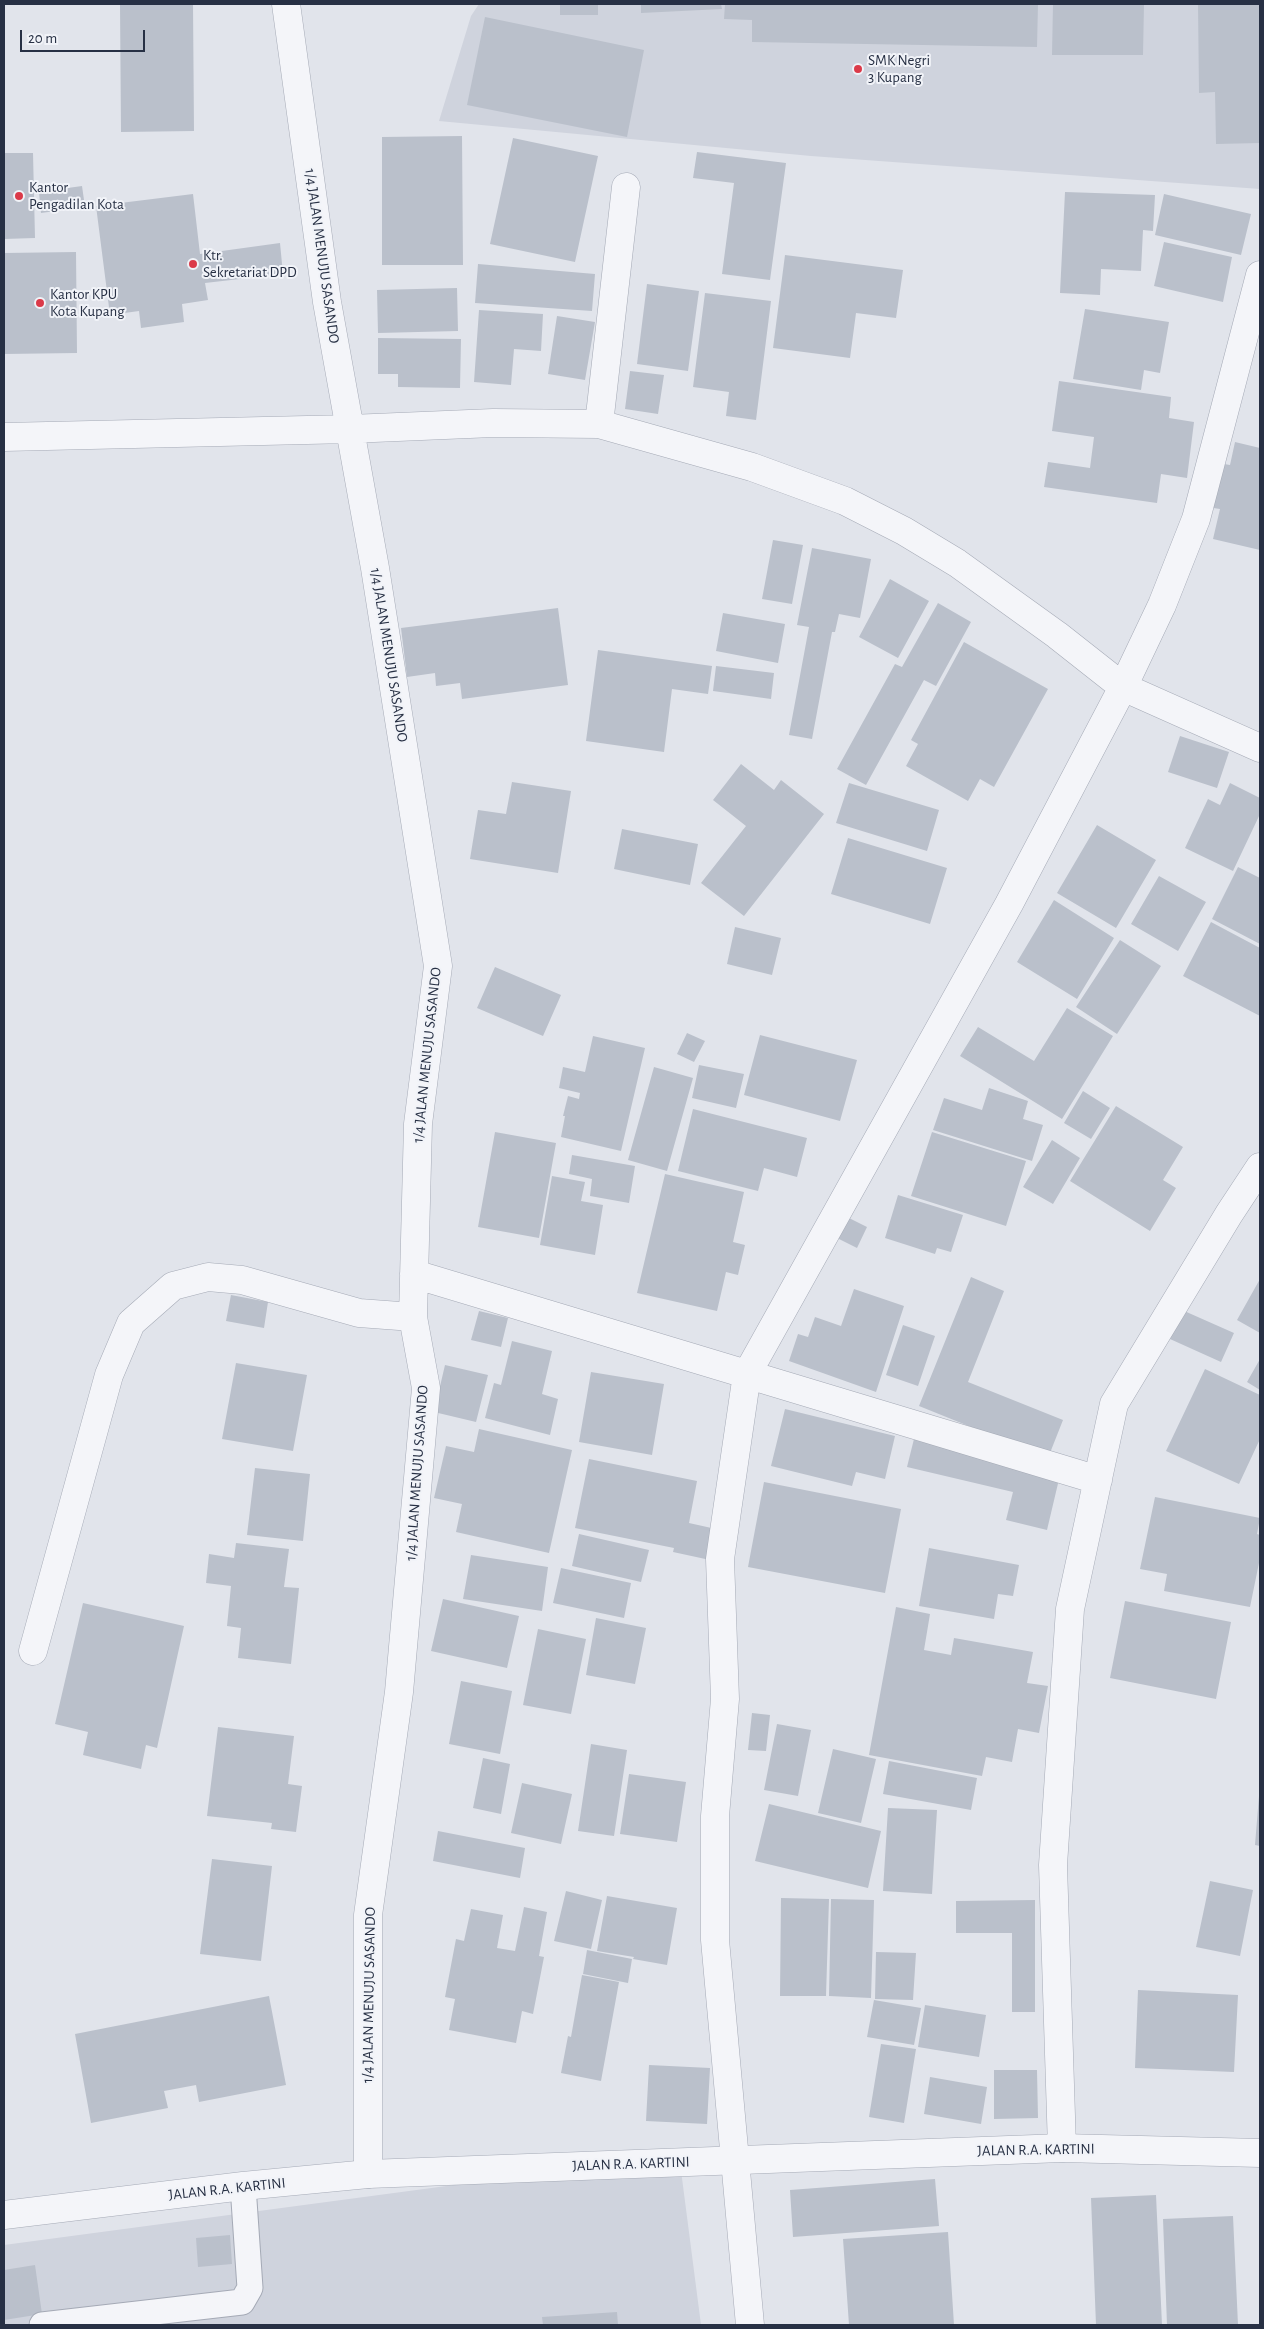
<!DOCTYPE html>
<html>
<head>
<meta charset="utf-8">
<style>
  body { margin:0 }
  #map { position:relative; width:1264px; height:2329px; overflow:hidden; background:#e1e4eb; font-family:"Alegreya Sans",sans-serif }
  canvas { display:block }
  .frame { position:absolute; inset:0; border:5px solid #273044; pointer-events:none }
  .scale { position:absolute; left:20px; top:30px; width:125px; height:22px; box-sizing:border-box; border:2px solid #273044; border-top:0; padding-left:6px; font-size:15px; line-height:18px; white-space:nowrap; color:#273044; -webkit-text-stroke:4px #f1f3f8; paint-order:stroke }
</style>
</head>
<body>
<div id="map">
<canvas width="1264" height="2329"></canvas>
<div class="frame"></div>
<div class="scale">20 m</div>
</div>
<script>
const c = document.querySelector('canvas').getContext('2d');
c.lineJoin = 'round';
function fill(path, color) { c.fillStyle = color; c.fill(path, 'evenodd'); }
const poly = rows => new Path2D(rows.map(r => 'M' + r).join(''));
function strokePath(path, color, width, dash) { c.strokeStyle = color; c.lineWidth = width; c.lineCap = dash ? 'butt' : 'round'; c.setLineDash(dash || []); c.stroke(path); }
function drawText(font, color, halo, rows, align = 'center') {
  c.font = font + ' "Alegreya Sans",sans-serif'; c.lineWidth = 4; c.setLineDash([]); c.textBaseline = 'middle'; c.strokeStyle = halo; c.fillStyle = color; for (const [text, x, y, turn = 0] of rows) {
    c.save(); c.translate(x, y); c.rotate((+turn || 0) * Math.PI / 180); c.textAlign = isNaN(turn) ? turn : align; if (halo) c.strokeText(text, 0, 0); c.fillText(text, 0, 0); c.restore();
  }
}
fill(poly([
  [479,4,1260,4,1260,189,811,156,439,121,471,16],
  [679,2155,701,2325,4,2325,4,2245]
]), '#cfd3dd');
fill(poly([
  [120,4,193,4,194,131,121,132],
  [560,4,598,4,598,15,560,15],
  [641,4,721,4,722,9,641,13],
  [725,4,1038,4,1037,47,752,42,752,20,724,19],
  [1053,4,1144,4,1143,55,1052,55],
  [1198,4,1260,4,1260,143,1216,144,1215,92,1199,93],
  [485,17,644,50,627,137,467,105],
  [462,136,463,265,382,265,382,137],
  [513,138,598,156,575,262,490,244],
  [697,152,786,163,770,280,722,274,734,183,693,178],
  [4,153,33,153,35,238,4,239],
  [82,186,85,207,41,213,39,192],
  [1065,192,1155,195,1153,231,1143,230,1141,271,1101,269,1100,295,1060,293],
  [193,194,200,254,280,243,283,274,205,283,208,300,182,304,184,322,141,328,139,311,110,315,96,206],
  [1164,194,1251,214,1241,255,1155,235],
  [1164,242,1232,257,1223,302,1154,286],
  [76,252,77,353,4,354,4,253],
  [785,255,903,270,896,318,856,313,850,358,773,348],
  [478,264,595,274,592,311,475,303],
  [647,284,699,291,688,371,637,364],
  [457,288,458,331,378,333,377,290],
  [705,293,771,301,756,420,726,416,729,392,693,387],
  [1085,309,1169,322,1160,373,1144,370,1141,390,1073,379],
  [479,310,543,314,541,351,514,349,511,385,474,382],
  [557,316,595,322,585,380,548,374],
  [378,338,461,339,460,388,398,387,398,374,378,374],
  [630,371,664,375,658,414,625,409],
  [1059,381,1171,397,1169,418,1194,422,1187,478,1161,474,1157,503,1044,487,1048,462,1090,468,1094,437,1052,431],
  [1235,442,1260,448,1260,550,1213,539,1220,509,1207,507,1218,463,1230,465],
  [773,540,803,545,792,604,762,599],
  [812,548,871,559,860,618,839,614,835,632,832,632,812,739,789,735,809,627,797,625],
  [890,579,929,601,898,658,859,637],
  [938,603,971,622,936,686,924,680,866,785,837,769,895,664,902,667],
  [558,608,568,685,462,699,460,683,436,686,435,673,407,677,401,628],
  [723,613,785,624,778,663,716,651],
  [964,642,1048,689,994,787,980,779,968,801,906,766,918,744,911,740],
  [598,650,712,666,708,694,672,689,664,752,586,741],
  [716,666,774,673,771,699,713,691],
  [1180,736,1229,752,1217,788,1168,772],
  [741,764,774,790,781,780,824,814,744,916,701,883,746,826,713,800],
  [512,782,571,791,558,873,470,859,478,810,506,814],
  [849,783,939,810,927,851,836,823],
  [1230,783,1260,798,1260,814,1233,871,1185,848,1208,799,1220,805],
  [1097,825,1156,860,1116,928,1057,893],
  [622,829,698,844,690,885,614,869],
  [848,838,947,868,930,924,831,894],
  [1238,867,1260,878,1260,944,1212,919],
  [1159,876,1206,902,1178,951,1131,924],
  [1054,900,1114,938,1077,999,1017,962],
  [1211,922,1260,948,1260,1016,1183,976],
  [735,927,781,938,772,975,727,964],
  [1120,940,1161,966,1117,1034,1076,1007],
  [495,967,561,995,543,1036,477,1008],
  [1067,1008,1113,1036,1062,1119,960,1056,978,1027,1034,1061],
  [687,1033,705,1041,694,1062,677,1054],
  [760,1035,857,1060,840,1121,744,1095],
  [593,1036,645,1048,621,1151,561,1137,565,1116,563,1116,568,1096,579,1099,580,1093,559,1088,563,1067,585,1072],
  [699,1065,744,1074,736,1108,692,1098],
  [654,1067,693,1078,667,1171,628,1160],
  [989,1088,1028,1101,1023,1119,1043,1125,1032,1161,933,1130,944,1098,982,1110],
  [1083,1091,1110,1108,1091,1139,1064,1123],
  [1116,1106,1183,1147,1163,1180,1176,1188,1150,1231,1070,1181],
  [693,1109,807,1138,797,1177,764,1168,758,1191,678,1171],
  [495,1132,556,1143,539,1238,478,1227],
  [932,1132,1026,1161,1006,1226,911,1196],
  [1052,1140,1080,1158,1053,1204,1023,1187],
  [572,1155,635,1166,629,1203,590,1196,592,1179,569,1174],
  [665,1174,744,1192,733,1242,745,1245,738,1275,726,1272,717,1311,637,1293],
  [552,1176,585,1182,581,1201,603,1205,595,1255,540,1245],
  [898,1195,963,1215,951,1252,937,1248,935,1254,885,1238],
  [845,1216,867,1227,857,1248,835,1237],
  [971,1277,1004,1291,968,1382,1063,1420,1048,1458,919,1406],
  [1260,1279,1260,1333,1237,1320],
  [854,1289,904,1306,876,1392,789,1361,798,1334,808,1337,815,1317,841,1326],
  [231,1295,268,1302,264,1328,226,1321],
  [1182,1310,1234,1333,1221,1362,1170,1339],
  [479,1311,508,1318,501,1347,471,1340],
  [903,1325,935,1336,918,1386,886,1375],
  [512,1341,552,1351,542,1394,558,1399,550,1435,485,1418,494,1383,501,1385],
  [1260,1359,1260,1390,1247,1382],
  [236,1363,307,1375,293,1451,222,1439],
  [445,1365,488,1375,476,1422,434,1412],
  [1205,1369,1260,1395,1260,1439,1239,1484,1166,1451],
  [591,1372,664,1384,652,1455,579,1442],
  [785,1409,895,1436,885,1479,856,1472,852,1486,771,1466],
  [479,1429,572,1450,549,1553,456,1532,462,1504,434,1498,446,1446,474,1452],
  [914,1439,1060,1475,1047,1530,1006,1520,1013,1492,907,1467],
  [589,1459,697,1481,689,1523,716,1529,710,1560,673,1552,674,1548,575,1528],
  [255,1468,310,1474,303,1541,247,1535],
  [764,1482,901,1509,885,1593,748,1567],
  [1155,1497,1260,1518,1257,1534,1260,1535,1260,1558,1250,1607,1164,1591,1167,1574,1140,1569],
  [579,1534,649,1550,641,1582,572,1566],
  [236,1543,289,1549,284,1587,299,1588,291,1664,238,1658,241,1628,227,1626,231,1586,206,1583,209,1554,234,1558],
  [929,1548,1019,1565,1013,1596,998,1594,994,1619,919,1606],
  [471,1555,548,1567,542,1611,463,1599],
  [561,1568,631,1583,624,1618,553,1603],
  [443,1599,519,1616,507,1668,431,1651],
  [1125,1601,1231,1622,1216,1699,1110,1678],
  [83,1603,184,1626,157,1748,146,1745,141,1769,83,1755,88,1732,55,1724],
  [896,1607,930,1614,924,1650,951,1655,954,1638,1033,1652,1027,1683,1048,1686,1039,1733,1018,1729,1012,1762,986,1757,982,1776,869,1755],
  [596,1618,646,1628,635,1684,586,1675],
  [538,1629,586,1639,571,1714,523,1705],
  [461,1681,512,1691,500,1754,449,1744],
  [752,1713,770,1715,766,1751,748,1750],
  [777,1724,811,1730,798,1796,764,1790],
  [218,1727,294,1736,288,1784,302,1786,296,1832,271,1829,272,1823,207,1816],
  [591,1744,627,1750,614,1836,578,1831],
  [833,1749,876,1759,861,1823,818,1813],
  [483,1758,510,1764,501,1814,473,1808],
  [889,1761,977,1778,971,1810,883,1794],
  [629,1774,686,1782,677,1842,620,1834],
  [522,1783,572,1794,561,1844,511,1833],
  [1259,1796,1260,1796,1260,1846,1255,1845],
  [769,1804,881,1831,868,1888,755,1861],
  [888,1808,937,1810,932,1894,883,1891],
  [438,1831,525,1848,520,1878,433,1861],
  [212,1859,272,1866,261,1961,200,1954],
  [1210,1881,1253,1890,1240,1956,1196,1947],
  [566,1891,602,1900,591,1949,554,1941],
  [607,1896,677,1908,667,1965,633,1959,634,1957,597,1951],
  [781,1898,829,1899,826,1996,780,1996],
  [831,1899,874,1900,871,1998,829,1996],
  [1035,1900,1035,2012,1012,2012,1012,1933,956,1933,956,1901],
  [524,1907,547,1912,539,1956,544,1957,533,2014,522,2011,516,2043,449,2030,455,1999,445,1997,456,1939,464,1941,471,1909,503,1915,497,1948,515,1951],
  [587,1950,632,1959,628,1983,583,1974],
  [876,1952,916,1953,913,2000,875,1999],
  [582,1975,619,1982,601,2081,561,2073,568,2036,571,2037],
  [1138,1990,1238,1995,1234,2072,1135,2068],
  [269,1996,286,2085,199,2102,196,2085,164,2091,168,2108,91,2123,75,2034],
  [874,2000,921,2008,914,2045,867,2037],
  [925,2005,986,2015,979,2057,918,2047],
  [881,2044,916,2049,904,2123,869,2117],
  [649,2065,710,2068,707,2124,646,2121],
  [994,2070,1037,2070,1038,2118,994,2119],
  [930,2077,987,2087,981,2124,924,2114],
  [935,2179,939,2226,793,2237,790,2190],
  [1156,2195,1162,2325,1096,2325,1091,2198],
  [1233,2216,1238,2325,1167,2325,1163,2219],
  [948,2232,954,2325,849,2325,843,2239],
  [230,2235,232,2264,198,2267,196,2238],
  [35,2265,42,2314,4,2320,4,2270],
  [617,2312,618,2325,543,2325,542,2317]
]), '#bac0cb');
const service = poly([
  [42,2325,242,2302,250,2288,243,2186]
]);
const minor = poly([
  [286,4,327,302,375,568,438,966,418,1124,413,1317,426,1388,399,1692,368,1915,368,2174],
  [599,424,626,187],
  [4,437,350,429,493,423,599,424,752,467,845,501,904,531,957,563,1057,635,1123,687,1260,748],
  [414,1274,1098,1480],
  [33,1651,109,1375,131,1323,173,1286,208,1277,242,1280,359,1313,413,1317],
  [1062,2148,1053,1865,1070,1609,1114,1404,1229,1214,1260,1167],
  [750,2325,715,1940,715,1816,725,1699,720,1559,747,1374,1009,904,1123,687,1162,605,1196,519,1260,275]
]);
const tertiary = poly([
  [4,2215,243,2186,368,2174,1062,2148,1260,2153]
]);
strokePath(service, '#a5aab6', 27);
strokePath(minor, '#a5aab6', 29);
strokePath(tertiary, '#a5aab6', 29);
strokePath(service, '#f4f5f9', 25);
strokePath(minor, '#f4f5f9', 28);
strokePath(tertiary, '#f4f5f9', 28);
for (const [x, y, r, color] of [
  [858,69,5,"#db3a49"],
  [19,196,5,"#db3a49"],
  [193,264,5,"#db3a49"],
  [40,303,5,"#db3a49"]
]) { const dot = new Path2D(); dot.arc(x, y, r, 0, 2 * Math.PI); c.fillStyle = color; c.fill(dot); strokePath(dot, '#f1f3f8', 2); }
drawText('15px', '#273044', '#f1f3f8', [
  ["SMK Negri",868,60],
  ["3 Kupang",868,77],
  ["Kantor",29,187],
  ["Pengadilan Kota",29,204],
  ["Ktr.",203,255],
  ["Sekretariat DPD",203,272],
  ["Kantor KPU",50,294],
  ["Kota Kupang",50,311]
], 'left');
drawText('15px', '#273044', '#f1f3f8', [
  ["1/4 JALAN MENUJU SASANDO",322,256,82],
  ["1/4 JALAN MENUJU SASANDO",389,655,81],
  ["1/4 JALAN MENUJU SASANDO",427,1055,-84],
  ["1/4 JALAN MENUJU SASANDO",417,1473,-86],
  ["1/4 JALAN MENUJU SASANDO",369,1995,-89],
  ["JALAN R.A. KARTINI",1036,2150,-1],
  ["JALAN R.A. KARTINI",631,2164,-2],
  ["JALAN R.A. KARTINI",227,2189,-6]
]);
</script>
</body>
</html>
